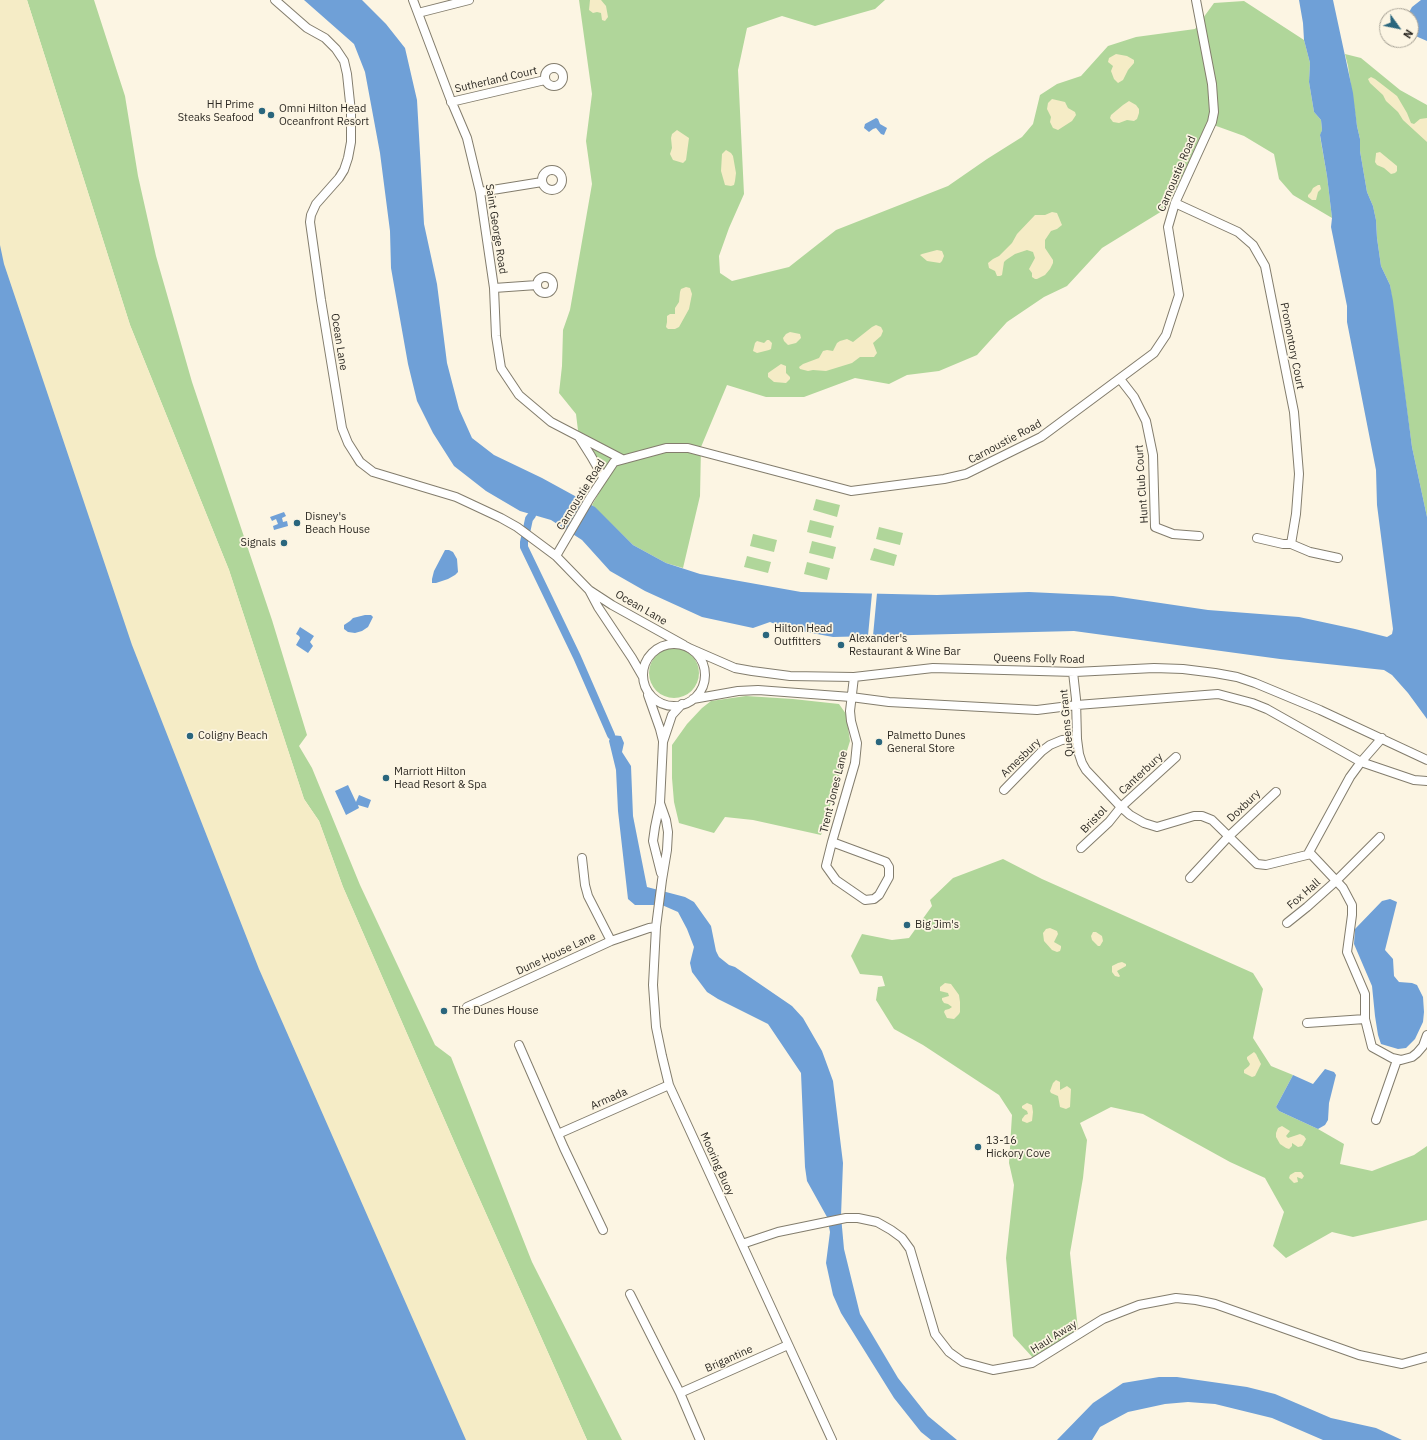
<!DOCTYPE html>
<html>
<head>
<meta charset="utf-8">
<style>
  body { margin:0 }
  #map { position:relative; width:1427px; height:1440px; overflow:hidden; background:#fcf5e3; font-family:"IBM Plex Sans",sans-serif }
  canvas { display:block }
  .north { position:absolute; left:1379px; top:8px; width:40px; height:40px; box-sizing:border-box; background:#fcf5e3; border:1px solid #a9a497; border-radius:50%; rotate:123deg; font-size:11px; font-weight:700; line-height:16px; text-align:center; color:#2d2a24 }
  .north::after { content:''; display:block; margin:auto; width:14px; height:18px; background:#2a667d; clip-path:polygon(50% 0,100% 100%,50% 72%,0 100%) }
</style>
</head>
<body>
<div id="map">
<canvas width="1427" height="1440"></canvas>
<div class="north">N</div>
</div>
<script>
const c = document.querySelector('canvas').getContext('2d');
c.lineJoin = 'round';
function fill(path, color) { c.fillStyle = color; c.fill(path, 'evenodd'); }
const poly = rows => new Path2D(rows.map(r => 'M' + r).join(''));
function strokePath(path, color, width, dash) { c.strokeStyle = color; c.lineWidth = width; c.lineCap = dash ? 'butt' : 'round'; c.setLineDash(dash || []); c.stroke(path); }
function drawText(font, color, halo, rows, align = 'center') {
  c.font = font + ' "IBM Plex Sans",sans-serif'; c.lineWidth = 3.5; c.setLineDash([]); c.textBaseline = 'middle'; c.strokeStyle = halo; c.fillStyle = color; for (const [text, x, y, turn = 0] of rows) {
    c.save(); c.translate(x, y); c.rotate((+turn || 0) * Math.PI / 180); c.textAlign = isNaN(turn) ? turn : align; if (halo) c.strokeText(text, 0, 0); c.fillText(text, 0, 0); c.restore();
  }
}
fill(poly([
  [27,0,94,0,125,96,138,176,156,256,192,382,272,620,307,735,299,746,312,768,360,885,435,1045,451,1057,532,1262,622,1440,587,1440,463,1162,343,887,319,821,304,799,229,570,130,325],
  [579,0,885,0,875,9,815,26,782,16,747,28,738,70,744,194,729,228,719,256,720,273,732,281,789,267,836,230,948,186,987,159,1022,137,1033,124,1040,95,1057,84,1081,76,1108,46,1136,37,1195,29,1214,3,1244,1,1304,40,1310,63,1309,82,1314,112,1321,120,1322,130,1320,136,1327,176,1332,218,1293,195,1279,179,1274,154,1244,136,1208,123,1167,208,1102,248,1067,286,1044,297,1007,322,977,355,939,371,907,375,889,384,855,378,804,397,766,397,727,385,701,447,700,496,683,568,666,563,633,545,592,505,603,486,590,460,580,447,576,414,559,393,562,366,563,330,570,310,592,184,586,141,592,94],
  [1345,54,1361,58,1400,90,1427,105,1427,517,1412,447,1390,285,1381,266,1377,238,1376,220,1373,206,1367,192,1360,151,1360,139,1357,126,1348,66],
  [816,499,840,505,837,517,813,510],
  [810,520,834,526,831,538,807,532],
  [879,527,903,533,900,545,876,539],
  [753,534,777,540,774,552,750,546],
  [812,541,836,547,833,559,809,553],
  [874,548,897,555,894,566,870,560],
  [747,556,771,562,768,573,744,567],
  [807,562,830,568,827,580,804,574],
  '649 673a25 25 0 1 1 50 0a25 25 0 1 1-50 0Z',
  [746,696,793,699,839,704,846,714,850,741,821,835,753,820,725,817,714,833,679,823,674,802,672,778,672,745,687,724,702,708,711,701],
  [1003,859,1042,879,1253,973,1263,989,1253,1038,1271,1066,1293,1075,1276,1107,1279,1111,1318,1129,1344,1144,1340,1164,1372,1171,1414,1155,1427,1146,1427,1220,1353,1237,1332,1232,1286,1258,1273,1246,1284,1212,1265,1178,1230,1162,1143,1114,1111,1107,1080,1123,1087,1140,1083,1178,1070,1253,1078,1330,1034,1359,1013,1336,1006,1258,1014,1185,1009,1163,1012,1115,999,1095,923,1045,894,1029,876,1000,878,987,885,986,882,976,860,974,851,956,862,934,892,940,909,938,932,906,930,900,953,878]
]), '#b0d69a');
fill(poly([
  [0,0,27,0,130,325,229,570,304,799,319,821,343,887,463,1162,587,1440,408,1440,0,486],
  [590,0,601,0,606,6,608,17,605,21,602,20,601,13,597,12,593,13,589,10],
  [1116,54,1127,56,1134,60,1134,63,1128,70,1123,80,1118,83,1114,79,1111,71,1113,66,1108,62,1109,58],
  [1371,77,1375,79,1397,96,1407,113,1411,123,1414,124,1420,119,1427,118,1427,142,1403,120,1398,112,1386,101,1383,95,1370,83,1368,79],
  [1052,99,1065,102,1068,108,1075,112,1076,115,1072,121,1058,130,1053,128,1050,122,1051,117,1047,109,1048,103],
  [1129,101,1136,105,1139,109,1139,113,1137,119,1134,121,1127,120,1119,123,1113,122,1110,118,1111,115,1123,105],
  [677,130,689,138,686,160,683,163,673,160,670,154,672,148,671,138,672,134],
  [726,150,731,153,733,156,736,173,735,181,734,185,731,186,725,185,721,171,722,154],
  [1380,152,1397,166,1397,171,1395,173,1391,174,1384,168,1377,165,1375,162,1376,154,1376,153],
  [1318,185,1320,185,1321,189,1318,192,1316,200,1312,200,1308,197,1308,195,1311,192,1313,188],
  [1052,212,1057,213,1062,225,1057,229,1051,231,1045,240,1045,248,1053,260,1053,263,1050,269,1045,275,1037,279,1035,279,1032,277,1032,273,1029,269,1035,258,1033,252,1027,250,1015,254,1006,260,1004,262,1002,275,1000,276,997,276,995,271,989,268,988,263,993,259,999,256,1012,243,1017,234,1035,215,1045,215],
  [937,250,942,251,944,256,942,261,940,263,927,261,920,255,922,254],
  [686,287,690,288,692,294,689,309,679,327,675,329,668,329,666,327,667,322,667,316,670,314,675,314,675,308,679,302,680,292,681,289],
  [876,325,881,327,883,331,881,336,873,343,877,353,874,357,860,357,852,363,826,371,813,370,808,371,800,369,799,367,803,364,819,358,823,351,827,350,833,351,837,343,840,341,847,339,853,342,872,327],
  [790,332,800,334,801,338,796,343,788,345,784,341,783,338,786,334],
  [767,340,769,340,772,343,771,349,769,350,757,353,753,351,755,343,757,341,764,343],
  [781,364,786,366,786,373,790,377,790,379,786,383,774,382,768,377,768,373],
  [1050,928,1057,931,1058,934,1054,942,1061,946,1061,948,1060,951,1057,952,1052,950,1044,941,1043,933,1046,929],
  [1093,932,1096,932,1102,936,1103,941,1100,946,1098,946,1092,940,1091,936],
  [1122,962,1126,964,1126,966,1117,971,1120,976,1119,977,1115,976,1112,972,1112,966,1118,963],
  [945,983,951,984,959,995,960,1002,960,1012,959,1014,954,1019,947,1018,944,1012,945,1010,949,1009,952,1007,948,1004,944,1003,942,1000,942,998,949,996,948,993,940,991,940,987],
  [1254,1052,1256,1054,1261,1064,1255,1076,1252,1077,1244,1073,1244,1070,1249,1066,1250,1064,1247,1059,1247,1057],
  [1056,1080,1060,1082,1060,1090,1067,1086,1071,1089,1070,1107,1066,1109,1060,1107,1058,1096,1051,1093,1050,1091,1053,1083],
  [1027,1103,1032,1105,1033,1112,1032,1121,1027,1123,1022,1121,1022,1119,1025,1115,1028,1114,1027,1111,1022,1108,1022,1106],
  [1282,1126,1290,1131,1286,1136,1288,1138,1300,1134,1304,1136,1306,1139,1302,1146,1298,1147,1292,1143,1292,1146,1289,1149,1286,1148,1280,1144,1276,1137,1276,1133,1278,1128],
  [1295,1172,1301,1172,1304,1176,1302,1179,1297,1177,1298,1182,1294,1183,1289,1178,1290,1175]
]), '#f5ecc6');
fill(poly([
  [304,0,362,0,386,24,405,48,417,100,424,224,437,284,447,363,459,409,472,438,494,455,542,478,595,507,633,545,666,563,700,574,801,592,937,595,1029,592,1113,596,1208,610,1299,617,1355,629,1387,637,1392,634,1393,629,1377,505,1376,470,1347,322,1347,306,1331,227,1332,218,1327,176,1320,135,1322,130,1321,120,1314,112,1309,82,1310,63,1304,40,1303,23,1299,0,1333,0,1353,93,1357,126,1360,139,1360,151,1367,192,1373,206,1376,220,1377,238,1381,266,1390,285,1393,301,1412,447,1427,517,1427,719,1408,693,1392,675,1384,670,1280,659,1074,631,833,637,785,628,770,622,753,628,702,617,645,591,610,571,582,540,551,520,520,511,486,491,454,466,433,433,417,401,408,364,391,268,390,231,380,153,365,72,354,44],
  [1421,0,1427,0,1427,41,1411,34,1411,16,1407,16,1412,7],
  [876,118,878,119,880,124,887,128,884,135,881,134,876,128,873,129,869,132,864,128,865,124],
  [0,245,4,264,132,645,259,969,466,1440,0,1440],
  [284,512,286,516,282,518,283,522,287,521,288,526,274,530,273,526,278,524,276,519,272,521,270,517],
  [445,550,449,550,453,552,457,559,458,572,455,575,448,579,436,583,432,583,432,579,434,571],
  [365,615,371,615,373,617,368,627,362,631,355,633,348,632,344,629,344,625,350,621,353,618],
  [300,627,314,636,310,642,313,646,308,653,296,645,300,638,299,636,296,634],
  [611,735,621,736,624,743,622,752,631,766,633,816,647,887,685,897,694,902,711,926,716,951,719,957,729,965,735,967,792,1006,803,1018,822,1051,833,1081,843,1163,841,1216,844,1249,860,1314,898,1378,928,1416,957,1440,931,1440,921,1432,894,1398,841,1313,833,1295,826,1263,830,1232,827,1217,807,1181,805,1167,801,1073,768,1024,718,999,707,992,692,972,690,963,694,947,687,929,678,912,662,905,635,905,628,899,618,811,616,770,609,741],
  [348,785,356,802,359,795,371,800,368,808,358,805,359,808,346,815,335,791],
  [1390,899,1397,902,1385,950,1393,959,1394,976,1399,982,1412,983,1417,985,1423,997,1424,1012,1423,1022,1415,1039,1406,1048,1398,1049,1381,1044,1378,1035,1375,1016,1372,986,1354,944,1355,929,1382,901],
  [1325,1069,1334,1072,1336,1075,1329,1103,1328,1120,1325,1125,1318,1129,1279,1111,1276,1107,1293,1075,1313,1084],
  [1159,1377,1177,1377,1247,1387,1275,1394,1331,1418,1376,1428,1402,1440,1323,1440,1272,1418,1215,1404,1188,1402,1165,1404,1128,1412,1100,1427,1092,1440,1057,1440,1093,1403,1123,1383]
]), '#6fa0d7');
fill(poly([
  [872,593,877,593,873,636,868,636]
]), '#fcf5e3');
strokePath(poly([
  [532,515,529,519,524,542,524,547,577,657,611,735]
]), '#6fa0d7', 8);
const minor = poly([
  [275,0,307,28,325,38,336,49,344,61,347,74,351,112,351,142,348,158,344,170,339,178,316,204,311,215,310,222,321,300,342,428,348,443,355,454,360,462,373,472,456,497,501,518,517,527,556,556,589,590,612,605,684,645],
  [413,0,450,98,467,138,480,192,494,288,496,336,501,368,519,395,551,422,622,459],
  [418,13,469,0],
  '545 77a9 9 0 1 1 18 0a9 9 0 1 1-18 0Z',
  [451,102,545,80],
  '542 180a10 10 0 1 1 20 0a10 10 0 1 1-20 0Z',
  [480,192,542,182],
  [1175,203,1238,232,1253,245,1265,266,1294,412,1299,474,1296,514,1291,544],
  '537 285a8 8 0 1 1 16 0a8 8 0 1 1-16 0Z',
  [494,288,537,285],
  [1120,379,1134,397,1146,421,1153,455,1155,527,1173,534,1199,536],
  [579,437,591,456,603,477],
  [1257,538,1283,544,1291,544,1310,552,1338,558],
  [556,556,590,498,614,462,666,448,688,448,851,491,944,479,966,474,1041,437,1154,353,1166,335,1179,295,1168,227,1175,203,1212,122,1214,112,1212,84,1196,0],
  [589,590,598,607,632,658,643,677],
  '643 675a31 31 0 1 1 62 0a31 31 0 1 1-62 0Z',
  [689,648,735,668,752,671,790,676,854,677,933,668,1075,672,1154,668,1183,669,1215,673,1237,677,1255,683,1320,710,1427,760],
  [1073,672,1076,699,1077,739,1079,754,1082,763,1086,770,1121,807,1130,815,1144,823,1157,827,1194,816,1202,816,1212,820,1257,864,1266,865,1311,854,1343,888,1352,905,1352,915,1347,952,1365,994,1365,1019,1372,1047,1392,1058,1401,1060,1412,1057,1417,1053,1423,1046,1427,1035],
  [648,695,660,729,663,741],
  [693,699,738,691,758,690,851,697,889,702,1037,710,1077,705,1218,694,1252,703,1267,709,1361,762,1414,780,1427,781],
  [1004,790,1042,751,1050,745,1062,740,1077,739],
  [660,803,666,820,668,832,667,850,662,880,656,927,653,985,656,1027,662,1056,669,1085,832,1440],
  [832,842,886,862,889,867,889,877,879,895,874,899,865,900,836,880,826,866,832,842,855,763,857,743,851,721,850,711,854,677],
  [1081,848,1109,822,1121,807,1176,757],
  [1308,854,1350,777,1361,762,1382,738],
  [582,858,585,885,588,896,611,941],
  [661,873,653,841,655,827,660,803,663,742,672,715,682,704],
  [1190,878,1228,837,1276,792],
  [1287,923,1307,907,1336,881,1380,837],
  [467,1007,611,941,649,928,656,927],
  [1307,1023,1365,1019],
  [519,1045,564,1148,603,1230],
  [1376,1120,1397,1060],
  [558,1134,669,1085],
  [742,1244,778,1232,846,1218,858,1218,877,1222,891,1230,902,1238,910,1249,935,1334,949,1352,963,1362,993,1370,1032,1363,1103,1319,1139,1305,1176,1298,1196,1300,1215,1304,1359,1355,1402,1364,1427,1357],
  [630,1294,680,1393,700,1440],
  [680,1393,788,1345]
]);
strokePath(minor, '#837d6d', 10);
strokePath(minor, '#fff', 8);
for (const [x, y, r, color] of [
  [262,111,4,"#2a667d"],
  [271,115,4,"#2a667d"],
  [297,523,4,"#2a667d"],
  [284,543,4,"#2a667d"],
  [766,635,4,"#2a667d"],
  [841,645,4,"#2a667d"],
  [190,736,4,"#2a667d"],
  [879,742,4,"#2a667d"],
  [386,778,4,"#2a667d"],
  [907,925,4,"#2a667d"],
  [444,1011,4,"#2a667d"],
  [978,1147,4,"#2a667d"]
]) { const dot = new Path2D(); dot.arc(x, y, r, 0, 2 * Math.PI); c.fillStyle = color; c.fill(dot); strokePath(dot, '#fcf5e3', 1.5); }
drawText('11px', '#2d2a24', '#fcf5e3', [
  ["Sutherland Court",496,80,-13],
  ["Carnoustie Road",1177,174,-67],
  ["Saint George Road",496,229,81],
  ["Ocean Lane",339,342,81],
  ["Promontory Court",1292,346,79],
  ["Carnoustie Road",1005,442,-28],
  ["Hunt Club Court",1142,484,-94],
  ["Carnoustie Road",581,495,-58],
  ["Ocean Lane",641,608,30],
  ["Queens Folly Road",1039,659,1],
  ["Queens Grant",1067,723,-95],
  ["Amesbury",1021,758,-44],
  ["Canterbury",1141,774,-43],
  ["Trent Jones Lane",834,792,-76],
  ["Doxbury",1244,806,-44],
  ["Bristol",1094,820,-46],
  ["Fox Hall",1304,894,-41],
  ["Dune House Lane",556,954,-25],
  ["Armada",609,1099,-24],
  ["Mooring Buoy",717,1164,66],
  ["Haul Away",1054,1337,-32],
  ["Brigantine",729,1359,-24]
]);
drawText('11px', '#2d2a24', '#fcf5e3', [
  ["HH Prime",254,105,"right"],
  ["Steaks Seafood",254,118,"right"],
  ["Omni Hilton Head",279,109],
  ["Oceanfront Resort",279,122],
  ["Disney's",305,517],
  ["Beach House",305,530],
  ["Signals",276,543,"right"],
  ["Hilton Head",774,629],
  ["Outfitters",774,642],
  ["Alexander's",849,639],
  ["Restaurant & Wine Bar",849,652],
  ["Coligny Beach",198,736],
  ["Palmetto Dunes",887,736],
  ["General Store",887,749],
  ["Marriott Hilton",394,772],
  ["Head Resort & Spa",394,785],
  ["Big Jim's",915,925],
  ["The Dunes House",452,1011],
  ["13-16",986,1141],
  ["Hickory Cove",986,1154]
], 'left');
</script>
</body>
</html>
